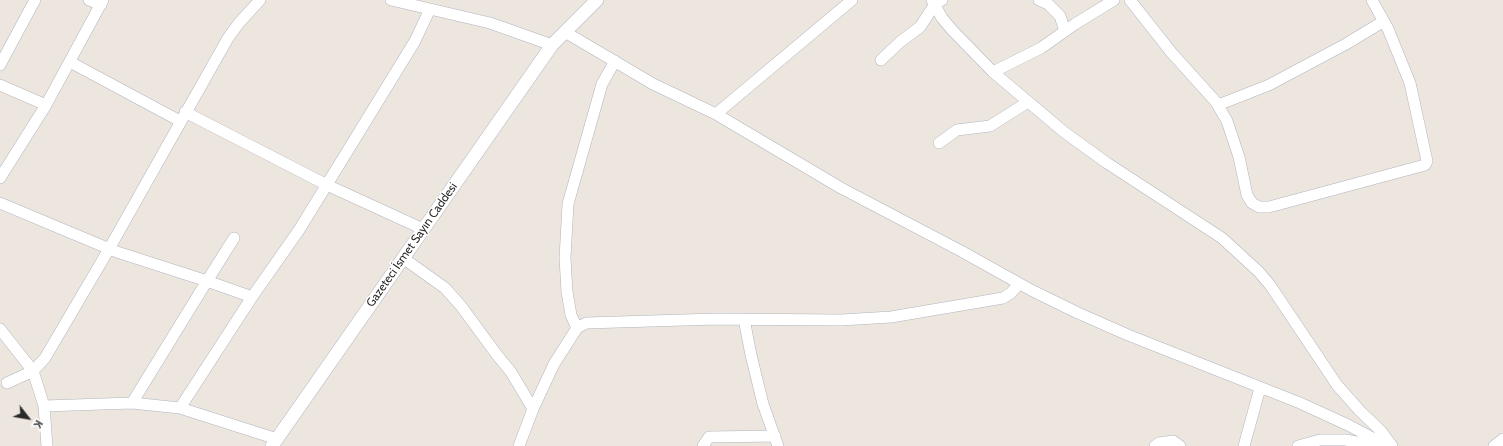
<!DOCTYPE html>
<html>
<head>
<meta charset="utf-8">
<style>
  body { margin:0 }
  #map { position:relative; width:1503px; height:446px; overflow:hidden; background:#ece6de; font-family:Cabin,sans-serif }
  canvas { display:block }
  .north { position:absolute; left:8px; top:398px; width:40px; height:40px; -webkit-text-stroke:3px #fff; paint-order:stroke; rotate:121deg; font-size:11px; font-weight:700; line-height:16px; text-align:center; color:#2b2b2b }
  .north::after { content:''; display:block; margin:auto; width:14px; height:18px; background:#2b2b2b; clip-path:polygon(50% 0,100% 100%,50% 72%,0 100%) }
</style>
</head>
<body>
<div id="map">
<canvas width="1503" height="446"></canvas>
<div class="north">K</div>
</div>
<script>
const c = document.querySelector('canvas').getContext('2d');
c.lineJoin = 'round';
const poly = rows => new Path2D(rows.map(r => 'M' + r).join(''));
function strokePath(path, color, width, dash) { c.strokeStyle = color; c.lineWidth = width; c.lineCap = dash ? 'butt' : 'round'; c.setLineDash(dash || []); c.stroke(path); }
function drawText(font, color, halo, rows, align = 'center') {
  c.font = font + ' Cabin,sans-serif'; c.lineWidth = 3; c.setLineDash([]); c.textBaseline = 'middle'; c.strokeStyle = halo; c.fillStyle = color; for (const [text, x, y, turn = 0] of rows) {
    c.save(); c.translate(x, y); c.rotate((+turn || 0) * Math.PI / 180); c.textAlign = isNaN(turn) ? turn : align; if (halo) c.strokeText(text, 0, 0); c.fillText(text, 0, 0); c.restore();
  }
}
const minor = poly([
  [89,0,101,5],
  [391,0,490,23,552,45],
  [932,0,942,18,953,31,993,72,1064,132,1107,163,1222,238,1259,272,1270,285,1337,385,1360,411,1381,431,1392,446],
  [1039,0,1048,4,1060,16,1065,31],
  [1130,0,1171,52,1216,102,1227,121,1239,157,1247,195,1252,203,1259,207,1269,207,1425,165,1427,161,1410,83,1388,29,1372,0],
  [565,32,653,84,716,114,841,188,961,251,1031,290,1078,313,1128,335,1300,403,1348,425,1388,446],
  [881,60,900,42,920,27,935,4,942,0],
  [70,62,180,121],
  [0,65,35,0],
  [993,72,1041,48,1075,24,1114,0],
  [0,85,46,105],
  [1218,105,1269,85,1346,44,1384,21],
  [185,112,327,185,423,229],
  [716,114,852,0],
  [939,143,957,130,990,126,1028,102],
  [0,178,46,105,103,0],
  [0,203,117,252,207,281,252,297],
  [403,258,445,288,461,306,497,355,511,372,533,409],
  [744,319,751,355,763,404,778,446],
  [577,328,571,315,567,292,565,258,568,204,602,84,615,61],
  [0,329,33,371,44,406,47,446],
  [7,383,33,371,45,358,109,249,228,38,239,23,260,0],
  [132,403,207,281,234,238],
  [44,406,132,403,180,408,277,439],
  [180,408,252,297,299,230,415,41,430,9],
  [519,446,533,409,554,364,577,328,586,323,716,319,841,320,891,317,1003,298,1011,293,1019,284],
  [703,446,709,437,775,436],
  [1155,446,1159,443,1173,441,1180,446],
  [1244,446,1260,388],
  [1298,446,1320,440,1345,440,1380,446],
  [1494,446,1503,439]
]);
const tertiary = poly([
  [272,446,552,45,597,0]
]);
strokePath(minor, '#b1b4be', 12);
strokePath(tertiary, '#b1b4be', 14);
strokePath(minor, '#fff', 11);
strokePath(tertiary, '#fff', 13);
drawText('12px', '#2b2b2b', '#fff', [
  ["Gazeteci İsmet Sayın Caddesi",412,245,-55]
]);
</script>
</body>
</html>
